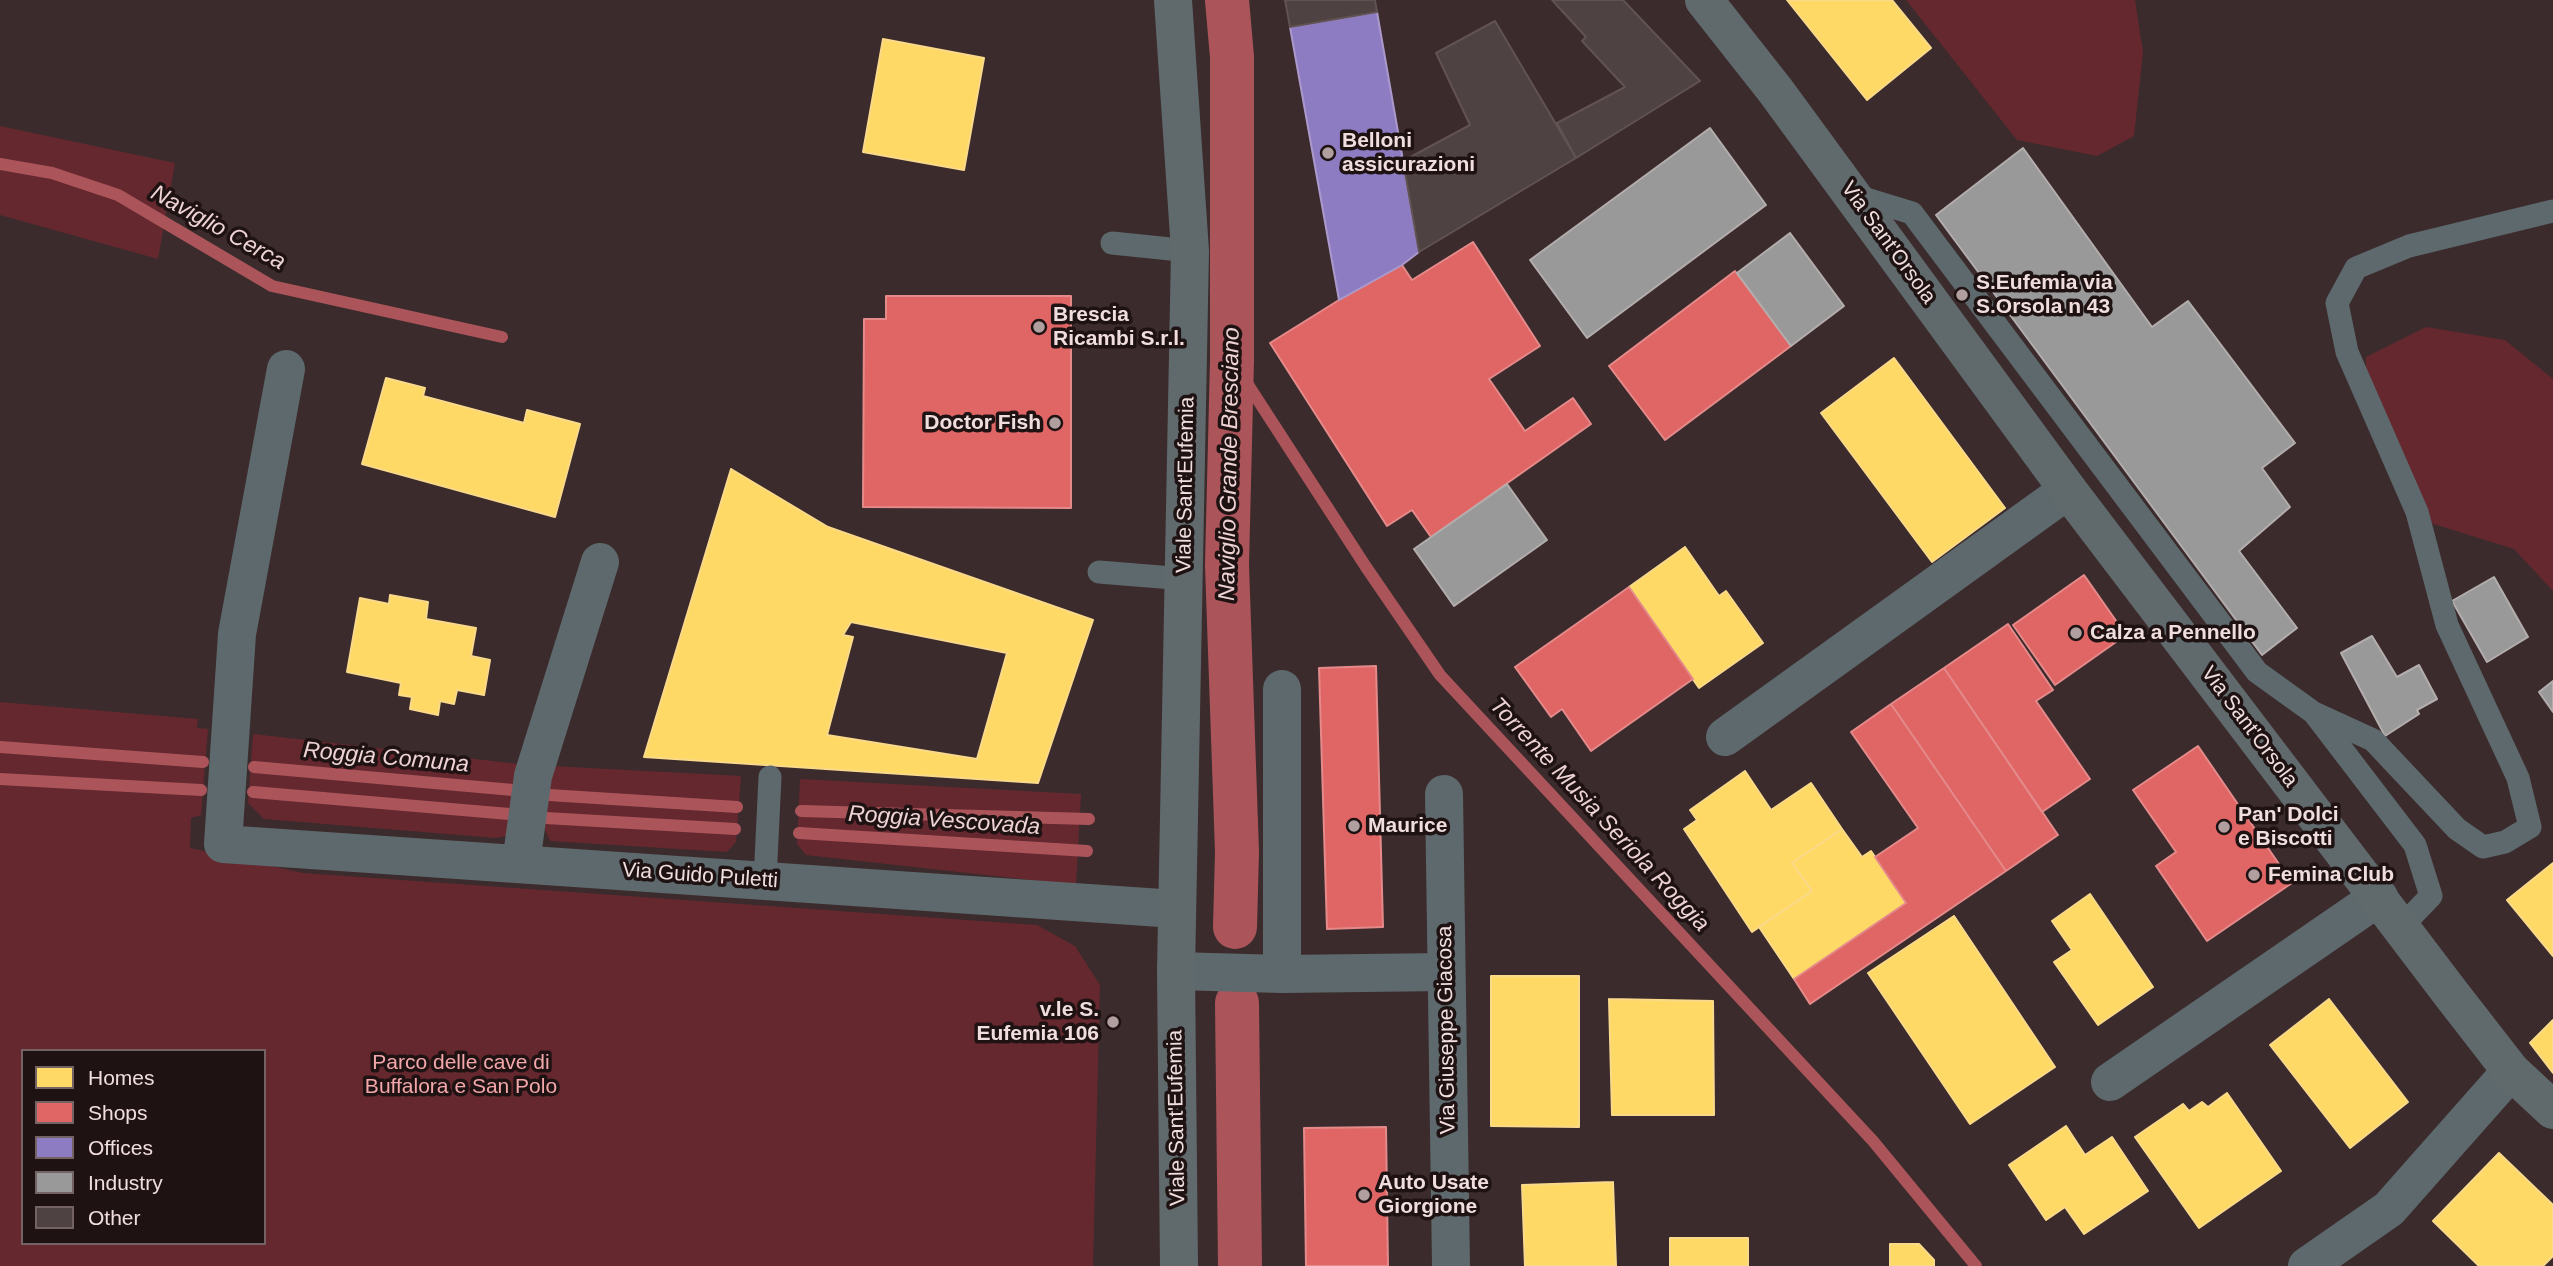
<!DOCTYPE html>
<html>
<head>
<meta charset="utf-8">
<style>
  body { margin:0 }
  #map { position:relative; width:2553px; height:1266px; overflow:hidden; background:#3b2b2c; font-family:Helvetica,sans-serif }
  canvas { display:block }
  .legend { position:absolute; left:21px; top:1049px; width:245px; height:196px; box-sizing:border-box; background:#1f1213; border:2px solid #736364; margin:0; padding:9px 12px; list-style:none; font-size:21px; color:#f0dddd }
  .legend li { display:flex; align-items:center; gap:14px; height:35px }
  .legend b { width:35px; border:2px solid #736364 }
</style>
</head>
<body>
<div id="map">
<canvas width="2553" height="1266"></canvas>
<ul class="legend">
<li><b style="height:19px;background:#ffd966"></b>Homes</li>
<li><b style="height:19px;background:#e06666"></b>Shops</li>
<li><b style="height:19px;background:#8e7cc3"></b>Offices</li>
<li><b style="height:19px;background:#999"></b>Industry</li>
<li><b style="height:19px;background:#4f4243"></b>Other</li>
</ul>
</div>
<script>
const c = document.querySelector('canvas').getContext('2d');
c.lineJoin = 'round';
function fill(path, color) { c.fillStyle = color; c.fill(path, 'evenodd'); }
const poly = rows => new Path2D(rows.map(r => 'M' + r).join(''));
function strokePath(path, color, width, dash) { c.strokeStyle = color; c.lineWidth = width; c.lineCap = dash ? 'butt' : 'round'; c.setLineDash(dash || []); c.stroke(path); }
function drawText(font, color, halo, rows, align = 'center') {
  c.font = font + ' Helvetica,sans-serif'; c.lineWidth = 7; c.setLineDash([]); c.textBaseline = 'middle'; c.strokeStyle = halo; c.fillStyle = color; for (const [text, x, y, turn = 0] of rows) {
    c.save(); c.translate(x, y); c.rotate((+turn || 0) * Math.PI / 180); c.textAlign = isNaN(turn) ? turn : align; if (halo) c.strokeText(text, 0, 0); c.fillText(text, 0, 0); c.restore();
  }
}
fill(poly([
  [1906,0,2135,0,2143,52,2134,136,2097,156,2017,140],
  [0,126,175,163,158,259,0,215],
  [2426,327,2505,340,2553,379,2553,591,2514,549,2424,521,2366,403,2366,357],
  [0,702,198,719,197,728,208,729,201,815,191,818,190,848,303,873,1037,925,1075,946,1100,985,1093,1266,0,1266],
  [23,1051,264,1051,264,1243,23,1243],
  [253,734,519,764,507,836,496,838,264,819,248,803],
  [551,766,741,776,736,842,727,852,550,841,542,823],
  [800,779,1081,794,1076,885,806,855,797,844]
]), '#65282f');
const homes = poly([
  [1787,0,1892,0,1931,48,1867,100,1787,0],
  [883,39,984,58,964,170,863,152,883,39],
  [1894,358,2005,508,1932,562,1821,413,1894,358],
  [386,378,425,388,423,396,524,423,527,410,580,424,555,517,362,464,386,378],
  [731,469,828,527,1093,620,1038,783,644,757,731,469],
  [851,622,1007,653,977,759,827,735,853,637,843,635,851,622],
  [1685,547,1719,596,1726,591,1763,643,1699,688,1629,587,1685,547],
  [390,595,428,602,426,619,476,628,471,656,490,660,484,695,457,690,454,704,440,701,438,715,410,709,412,697,399,695,401,683,347,672,360,598,389,604,390,595],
  [1745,771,1771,810,1811,783,1842,829,1792,863,1812,891,1752,932,1684,829,1697,820,1690,810,1745,771],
  [1842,829,1862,857,1871,851,1906,903,1794,979,1759,927,1812,891,1792,863,1842,829],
  [2553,863,2553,956,2507,900,2553,863],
  [2090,894,2153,987,2098,1025,2054,962,2072,950,2052,921,2090,894],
  [1954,916,2055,1067,1970,1124,1868,973,1954,916],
  [1491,976,1579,976,1579,1127,1491,1126,1491,976],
  [1609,999,1713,1001,1714,1115,1612,1115,1609,999],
  [2329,999,2408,1102,2350,1148,2270,1045,2329,999],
  [2553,1020,2553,1073,2530,1043,2553,1020],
  [2227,1093,2281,1171,2199,1228,2135,1137,2183,1104,2189,1111,2202,1102,2208,1107,2227,1093],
  [2066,1126,2085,1155,2112,1137,2148,1191,2084,1234,2065,1207,2046,1220,2009,1165,2066,1126],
  [2499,1153,2553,1205,2553,1256,2543,1266,2479,1266,2433,1221,2499,1153],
  [1613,1182,1616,1266,1525,1266,1522,1185,1613,1182],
  [1670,1238,1748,1238,1748,1266,1670,1266,1670,1238],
  [1890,1244,1919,1244,1934,1260,1934,1266,1890,1266,1890,1244]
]);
fill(homes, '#ffd966');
strokePath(homes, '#fada8a', 2);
const shops = poly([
  [1473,242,1540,346,1489,379,1525,431,1573,398,1591,424,1431,537,1412,510,1387,526,1270,343,1339,300,1402,265,1412,280,1473,242],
  [1735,271,1791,346,1665,440,1609,366,1735,271],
  [886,296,1071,296,1071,508,863,507,864,319,886,319,886,296],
  [2084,575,2126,635,2055,685,2013,625,2084,575],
  [1629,587,1693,679,1591,751,1562,709,1551,717,1515,667,1629,587],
  [2008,624,2053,690,2036,701,2090,779,2042,812,1944,668,2008,624],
  [1376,666,1383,927,1327,929,1319,668,1376,666],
  [1944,668,2058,835,2006,871,1891,704,1944,668],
  [1891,704,2006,871,1810,1004,1794,979,1906,903,1875,857,1918,828,1851,732,1891,704],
  [2198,746,2292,883,2207,941,2156,866,2176,852,2133,790,2198,746],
  [1386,1127,1388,1266,1306,1266,1304,1128,1386,1127]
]);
fill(shops, '#e06666');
strokePath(shops, '#e58a8a', 2);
const offices = poly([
  [1377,12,1419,252,1402,265,1339,300,1290,27,1377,12]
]);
fill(offices, '#8e7cc3');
strokePath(offices, '#ab99cb', 2);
const industry = poly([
  [1710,128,1766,205,1587,338,1530,260,1710,128],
  [2023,148,2152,327,2188,301,2295,443,2262,468,2290,507,2239,551,2297,628,2262,655,1936,215,2023,148],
  [1790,233,1844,306,1791,346,1737,273,1790,233],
  [1507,484,1547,540,1454,606,1414,549,1507,484],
  [2494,577,2528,637,2487,662,2452,601,2494,577],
  [2372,636,2397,677,2419,665,2437,699,2417,710,2419,714,2385,736,2341,653,2372,636],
  [2553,681,2553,712,2539,692,2553,681]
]);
fill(industry, '#999');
strokePath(industry, '#b3adad', 2);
strokePath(poly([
  [0,164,52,173,118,195,272,286,502,337],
  [1232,360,1366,567,1440,675,1873,1141,1976,1266],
  [0,747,203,762],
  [254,767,513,790],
  [0,779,201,790],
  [253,792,509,814],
  [549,795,737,807],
  [801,811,1089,819],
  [546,818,735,829],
  [799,833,1087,851]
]), '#ab555b', 12);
strokePath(poly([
  [1227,0,1232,57,1232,360,1227,565,1237,852,1235,927],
  [1237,1003,1240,1266]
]), '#ab555b', 44);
const building = poly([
  [1285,0,1375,0,1377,12,1290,27,1285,0],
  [1552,0,1623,0,1700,81,1576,158,1557,123,1625,87,1582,41,1586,37,1552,0],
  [1495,21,1576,158,1419,252,1403,161,1470,125,1436,53,1495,21]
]);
fill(building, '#4f4243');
strokePath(building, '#615253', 2);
strokePath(poly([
  [1853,195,1912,213,2257,672,2314,713,2415,845,2431,896,2401,927],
  [1112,243,1190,251],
  [1099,572,1185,579],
  [2314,713,2373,740,2457,829,2483,847,2505,842,2530,827,2518,778,2447,625,2417,512,2347,352,2337,303,2356,268,2409,246,2553,211],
  [765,881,770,777]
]), '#5d696c', 23);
strokePath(poly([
  [286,369,237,634,223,844,1176,909],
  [1282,689,1282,974],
  [1725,737,2068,490],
  [1444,794,1451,1266],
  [521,863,533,776,600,562],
  [1176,971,1282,974,1446,972],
  [2110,1082,2379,897],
  [2307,1266,2389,1209,2511,1071]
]), '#5d696c', 38);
strokePath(poly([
  [1173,0,1190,251,1176,971,1179,1266],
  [1704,0,1775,90,2068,490,2452,995,2511,1071,2553,1110]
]), '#606a6d', 38);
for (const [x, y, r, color] of [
  [1328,153,7,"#b19f9f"],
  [1962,295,7,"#b19f9f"],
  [1039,327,7,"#b19f9f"],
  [1055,423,7,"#b19f9f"],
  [2076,633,7,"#b19f9f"],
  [1354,826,7,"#b19f9f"],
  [2224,827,7,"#b19f9f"],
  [2254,875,7,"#b19f9f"],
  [1113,1022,7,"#b19f9f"],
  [1364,1195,7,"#b19f9f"]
]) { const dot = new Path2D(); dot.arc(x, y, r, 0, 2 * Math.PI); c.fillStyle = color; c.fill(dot); strokePath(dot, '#1f1213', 2.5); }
drawText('bold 21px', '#f0dddd', '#1f1213', [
  ["Belloni",1342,141],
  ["assicurazioni",1342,165],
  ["S.Eufemia via",1976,283],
  ["S.Orsola n 43",1976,307],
  ["Brescia",1053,315],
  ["Ricambi S.r.l.",1053,339],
  ["Doctor Fish",1041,423,"right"],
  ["Calza a Pennello",2090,633],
  ["Pan' Dolci",2238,815],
  ["e Biscotti",2238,839],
  ["Maurice",1368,826],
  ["Femina Club",2268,875],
  ["v.le S.",1099,1010,"right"],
  ["Eufemia 106",1099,1034,"right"],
  ["Auto Usate",1378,1183],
  ["Giorgione",1378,1207]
], 'left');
drawText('21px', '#f0dddd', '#1f1213', [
  ["Via Sant'Orsola",1888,243,54],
  ["Viale Sant'Eufemia",1186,485,-89],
  ["Via Sant'Orsola",2249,727,53],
  ["Via Guido Puletti",700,876,4],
  ["Via Giuseppe Giacosa",1447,1030,-91],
  ["Viale Sant'Eufemia",1177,1118,-91]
]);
drawText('21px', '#f3a7aa', '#1f1213', [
  ["Parco delle cave di",461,1063],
  ["Buffalora e San Polo",461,1087]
]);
drawText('italic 23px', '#edd3d3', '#1f1213', [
  ["Naviglio Cerca",218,228,29],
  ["Naviglio Grande Bresciano",1230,464,-89],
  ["Roggia Comuna",386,758,5],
  ["Torrente Musia Seriola Roggia",1599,815,47],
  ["Roggia Vescovada",944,821,4]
]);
</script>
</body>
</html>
